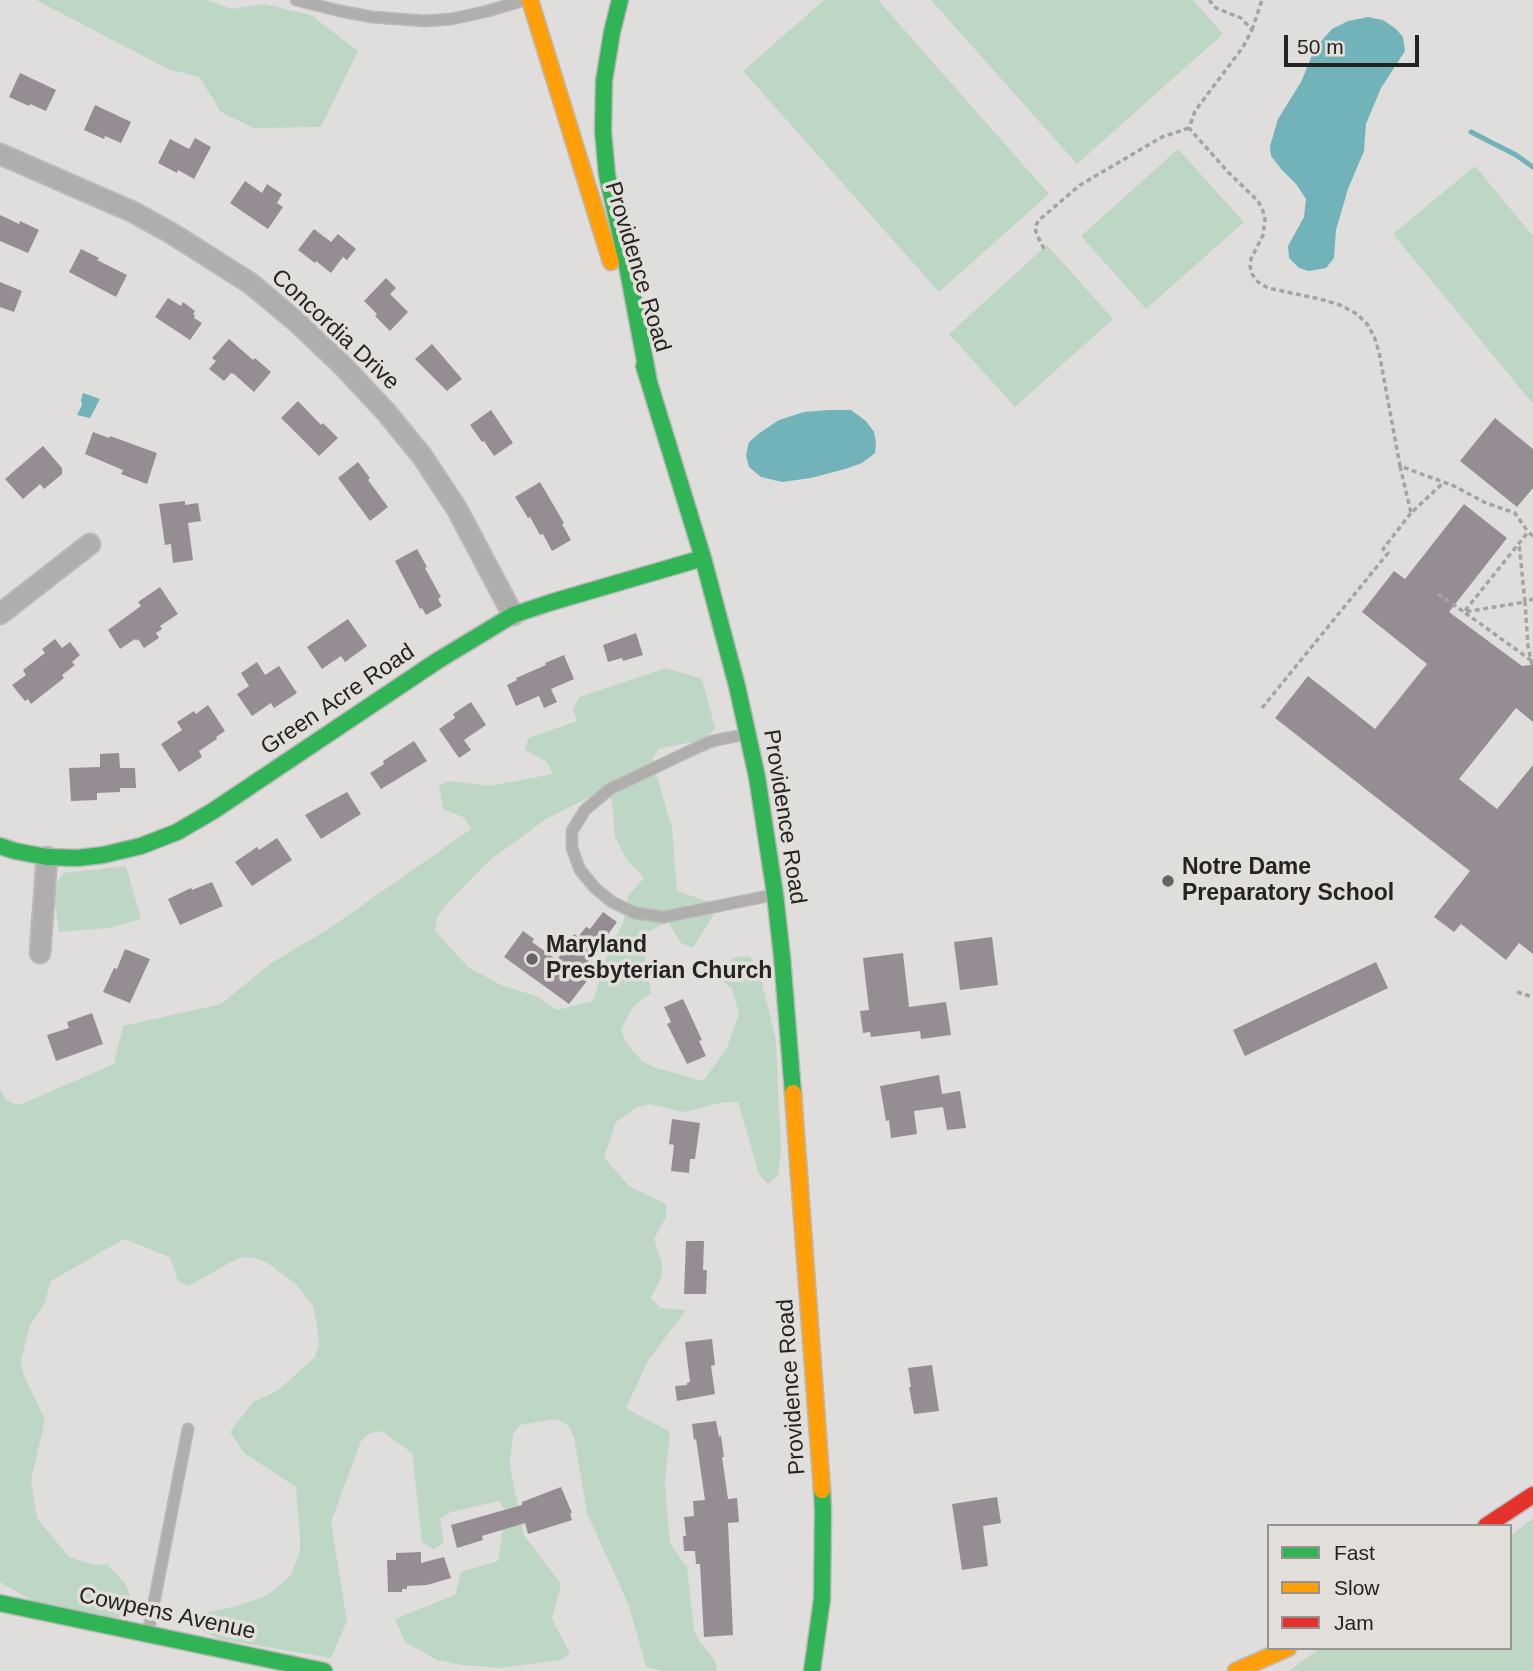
<!DOCTYPE html>
<html>
<head>
<meta charset="utf-8">
<style>
  body { margin:0 }
  #map { position:relative; width:1533px; height:1671px; overflow:hidden; background:#e0dedc; font-family:Arial,sans-serif }
  canvas { display:block }
  .legend { position:absolute; left:1267px; top:1524px; width:245px; height:126px; box-sizing:border-box; background:#e2dfda; border:2px solid #969490; margin:0; padding:9px 12px; list-style:none; font-size:21px; color:#252422 }
  .legend li { display:flex; align-items:center; gap:14px; height:35px }
  .legend b { width:35px; border:2px solid #969490 }
  .scale { position:absolute; left:1284px; top:35px; width:135px; height:32px; box-sizing:border-box; border:4px solid #252422; border-top:0; padding-left:9px; font-size:21px; line-height:24px; white-space:nowrap; color:#252422; -webkit-text-stroke:5px #e2dfda; paint-order:stroke }
</style>
</head>
<body>
<div id="map">
<canvas width="1533" height="1671"></canvas>
<ul class="legend">
<li><b style="height:9px;background:#30b455"></b>Fast</li>
<li><b style="height:9px;background:#ff9f0a"></b>Slow</li>
<li><b style="height:9px;background:#e5322d"></b>Jam</li>
</ul>
<div class="scale">50 m</div>
</div>
<script>
const c = document.querySelector('canvas').getContext('2d');
c.lineJoin = 'round';
function fill(path, color) { c.fillStyle = color; c.fill(path, 'evenodd'); }
const poly = rows => new Path2D(rows.map(r => 'M' + r).join(''));
function strokePath(path, color, width, dash) { c.strokeStyle = color; c.lineWidth = width; c.lineCap = dash ? 'butt' : 'round'; c.setLineDash(dash || []); c.stroke(path); }
function drawText(font, color, halo, rows, align = 'center') {
  c.font = font + ' Arial,sans-serif'; c.lineWidth = 7; c.setLineDash([]); c.textBaseline = 'middle'; c.strokeStyle = halo; c.fillStyle = color; for (const [text, x, y, turn = 0] of rows) {
    c.save(); c.translate(x, y); c.rotate((+turn || 0) * Math.PI / 180); c.textAlign = isNaN(turn) ? turn : align; if (halo) c.strokeText(text, 0, 0); c.fillText(text, 0, 0); c.restore();
  }
}
fill(poly([
  [36,0,207,0,232,9,264,4,311,15,358,51,321,127,254,128,221,112,199,77,168,69],
  [824,0,878,0,1049,194,939,292,743,71],
  [931,0,1193,0,1223,34,1077,164],
  [1178,149,1244,222,1146,309,1081,236],
  [1475,166,1533,236,1533,404,1393,234],
  [1047,245,1113,319,1015,407,949,334],
  [666,668,702,679,715,728,706,739,659,749,652,759,672,828,677,891,713,903,713,916,693,948,681,943,668,922,647,932,643,944,651,993,633,1007,621,1029,625,1041,642,1061,653,1067,703,1081,726,1050,739,1014,732,989,713,972,736,957,749,956,758,966,776,1040,781,1151,778,1176,768,1184,759,1174,738,1102,720,1103,685,1112,649,1104,637,1107,616,1122,604,1157,629,1186,666,1204,666,1217,654,1239,662,1263,662,1276,651,1298,660,1308,686,1310,649,1359,626,1408,670,1432,665,1482,669,1533,671,1545,687,1567,694,1629,699,1641,715,1660,717,1671,664,1671,646,1667,629,1606,587,1513,574,1437,568,1425,556,1419,520,1425,513,1434,510,1459,511,1472,524,1535,561,1584,552,1619,570,1653,561,1660,500,1668,462,1665,437,1660,405,1642,395,1619,455,1595,461,1572,498,1561,506,1511,499,1501,451,1512,440,1519,444,1543,433,1549,422,1542,412,1453,382,1431,370,1433,361,1441,331,1522,347,1621,331,1658,219,1639,187,1623,198,1614,236,1606,261,1598,272,1592,291,1575,300,1550,300,1538,296,1487,244,1453,230,1432,253,1402,277,1391,315,1357,319,1344,316,1319,313,1306,296,1284,266,1262,255,1258,242,1257,231,1262,189,1286,178,1281,170,1257,124,1239,51,1281,44,1305,30,1325,21,1361,23,1373,45,1420,31,1480,37,1518,69,1557,93,1565,107,1564,125,1583,132,1600,129,1612,118,1619,36,1603,0,1582,0,1090,7,1101,19,1105,114,1064,123,1026,221,1004,271,963,327,930,471,829,465,818,443,809,439,785,451,781,489,786,553,774,547,762,525,750,528,738,577,721,573,709,579,697],
  [603,790,612,800,615,837,627,860,644,878,628,896,624,920,608,953,593,1001,557,1010,536,996,501,985,468,967,435,931,437,918,444,907,489,861,546,819],
  [126,866,141,919,108,928,59,932,53,890,63,873],
  [1533,1518,1533,1671,1289,1671,1320,1648,1510,1648,1510,1536]
]), '#bdd7c4');
fill(poly([
  [1368,17,1383,20,1396,29,1403,37,1405,51,1381,88,1366,124,1364,151,1348,189,1336,230,1334,258,1326,268,1309,271,1299,268,1289,258,1288,246,1304,217,1306,199,1296,184,1282,170,1271,156,1270,146,1278,119,1301,82,1315,48,1332,29,1348,21],
  [83,393,100,399,90,418,77,415,82,405,81,400],
  [829,410,851,410,866,421,874,432,876,443,875,453,862,463,845,469,811,478,782,482,761,477,749,467,746,455,749,442,761,432,779,420,804,412]
]), '#71b3b8');
strokePath(poly([
  [1471,132,1516,155,1533,167]
]), '#71b3b8', 5);
fill(poly([
  [20,73,56,90,46,111,30,104,29,106,9,97],
  [95,105,131,122,121,143,105,136,104,139,84,130],
  [195,138,211,147,194,179,178,170,177,173,158,163,170,139,189,149],
  [245,181,262,193,267,184,282,194,277,203,283,207,268,229,230,203],
  [0,215,19,224,20,221,39,230,28,253,0,241],
  [314,229,331,242,338,234,356,249,347,260,343,257,331,273,316,261,315,263,298,250],
  [81,249,99,258,97,260,127,275,116,297,69,272],
  [386,278,396,288,390,294,408,312,390,331,375,316,377,314,364,301],
  [0,282,22,291,14,312,0,307],
  [168,298,181,306,183,302,195,311,193,314,195,315,194,318,202,323,190,340,155,317],
  [229,339,253,360,255,358,271,372,254,392,234,374,231,373,224,381,209,369,216,361,212,358],
  [432,344,462,379,447,391,415,359],
  [298,401,321,425,323,423,338,438,319,456,281,418],
  [491,410,513,443,494,456,484,441,482,442,470,425],
  [1495,418,1533,449,1533,488,1517,507,1460,461],
  [93,432,109,438,110,436,157,453,147,484,121,474,123,470,85,454],
  [43,446,62,468,62,474,44,489,40,484,23,499,5,479],
  [358,462,370,478,368,480,388,507,370,521,338,478],
  [540,482,564,523,562,524,571,540,552,551,543,534,540,535,530,517,528,518,515,497],
  [185,501,185,505,198,503,201,521,188,523,193,560,173,563,171,544,165,545,159,504],
  [1464,504,1507,538,1449,612,1522,666,1533,665,1533,722,1516,708,1459,779,1497,809,1533,765,1533,954,1519,943,1506,960,1461,924,1454,932,1434,917,1470,871,1275,718,1308,676,1375,729,1427,664,1362,612,1394,571,1405,579],
  [417,549,427,567,425,568,441,597,438,599,442,606,426,615,422,608,420,609,395,561],
  [160,587,178,614,160,626,162,629,156,633,159,638,144,648,138,639,136,641,135,639,120,649,108,630,141,606,138,602],
  [348,619,367,646,345,662,341,656,322,669,307,647],
  [636,633,643,655,623,661,622,658,608,662,603,645],
  [55,639,62,648,70,642,80,655,72,662,75,665,62,675,64,678,31,704,28,699,25,701,12,685,26,675,23,670,45,653,42,649],
  [564,655,574,679,551,689,557,702,544,708,539,696,516,706,507,685,517,680,516,678,546,665,545,663],
  [257,662,265,675,279,666,297,693,274,708,271,703,252,716,237,694,249,686,241,673],
  [471,702,486,725,464,740,471,750,459,758,439,729,455,718,453,714],
  [208,705,225,731,216,737,217,739,199,751,202,757,179,772,161,744,182,730,177,722,194,711,196,714],
  [414,741,427,761,381,789,370,773,384,764,383,761],
  [119,753,120,768,135,768,136,788,120,788,120,792,97,793,97,800,71,801,69,768,100,767,100,754],
  [347,792,361,814,321,839,305,815],
  [277,838,292,860,252,886,235,862,257,847,259,850],
  [212,882,223,906,180,925,168,899,191,888,192,890],
  [603,912,617,922,578,975,587,981,569,1004,504,957,523,931,534,939,532,942,557,960,574,934,578,937,586,927,590,929],
  [992,937,998,985,960,990,954,942],
  [125,949,150,959,130,1003,103,992,114,968,117,969],
  [903,953,909,1007,946,1002,951,1035,921,1039,920,1031,871,1037,870,1032,863,1033,860,1011,869,1010,863,958],
  [1376,962,1388,988,1245,1056,1233,1030],
  [683,999,702,1040,699,1041,706,1056,687,1064,667,1024,671,1022,664,1007],
  [92,1013,103,1044,56,1061,47,1035,69,1028,67,1022],
  [939,1075,942,1094,960,1091,966,1128,947,1130,943,1107,914,1111,917,1134,891,1138,889,1120,886,1121,880,1086],
  [672,1119,700,1123,695,1159,690,1159,689,1173,671,1171,674,1145,669,1144],
  [686,1241,704,1241,703,1270,707,1270,706,1294,684,1294],
  [712,1339,715,1365,711,1366,715,1394,677,1401,675,1386,687,1385,687,1383,690,1382,685,1342],
  [932,1365,939,1411,914,1414,909,1387,911,1387,908,1368],
  [716,1421,719,1437,721,1436,724,1457,722,1457,728,1499,737,1498,739,1522,728,1523,733,1635,704,1637,700,1564,696,1564,695,1551,684,1551,683,1536,686,1536,684,1517,694,1516,693,1501,705,1500,696,1439,694,1440,692,1424],
  [561,1487,572,1513,570,1513,572,1520,528,1534,525,1523,482,1536,483,1540,457,1548,451,1525,522,1505,522,1502],
  [997,1497,1001,1523,983,1526,988,1566,962,1570,952,1504],
  [421,1552,421,1563,444,1557,451,1578,427,1585,407,1586,407,1589,402,1589,402,1592,388,1592,387,1560,396,1560,396,1553]
]), '#958c94');
const lane = poly([
  [296,0,340,11,372,17,425,21,452,19,488,11,525,0],
  [747,734,712,741,696,748,610,789,585,810,572,831,572,848,580,870,595,888,612,902,635,913,664,917,773,895],
  [148,1633,188,1429]
]);
const street = poly([
  [0,154,133,212,171,233,250,283,298,323,343,366,386,412,422,456,457,509,513,615],
  [0,614,90,544],
  [40,953,47,857]
]);
const fast = poly([
  [620,0,612,32,604,81,603,131,607,175,625,255,649,382],
  [644,366,703,558,737,686,757,777,775,894,782,957,793,1093],
  [0,846,15,851,47,857,77,858,103,855,141,846,177,832,213,811,437,661,513,615,552,602,703,558],
  [0,1603,324,1671],
  [812,1671,822,1599,823,1510,822,1490]
]);
const slow = poly([
  [530,0,611,262],
  [793,1093,822,1490],
  [1236,1671,1288,1648]
]);
const jam = poly([
  [1486,1526,1533,1495]
]);
strokePath(lane, '#bab9b8', 13);
strokePath(street, '#bab9b8', 23);
strokePath(fast, '#bab9b8', 19);
strokePath(slow, '#bab9b8', 19);
strokePath(jam, '#bab9b8', 19);
strokePath(poly([
  [1209,0,1216,8,1241,18,1252,30,1243,47,1195,111,1189,128,1228,172,1258,201,1263,211,1265,220,1263,235,1251,259,1250,266,1252,274,1258,282,1268,288,1320,299,1340,305,1357,314,1367,324,1374,336,1379,352,1400,466,1454,486,1486,503,1515,513,1528,532],
  [1252,30,1262,0],
  [1044,249,1037,235,1035,228,1038,221,1080,185,1162,137,1189,128],
  [1400,466,1411,513,1444,482],
  [1533,536,1528,532,1464,612,1532,661,1533,660],
  [1438,594,1464,612,1525,602,1519,544],
  [1532,665,1528,646,1525,602,1533,599],
  [1262,708,1388,553,1383,549,1411,513],
  [1517,992,1533,997]
]), '#a5a4a4', 3.5, [5, 3.5]);
strokePath(lane, '#afaeac', 10);
strokePath(street, '#afaeac', 19);
strokePath(fast, '#30b455', 16);
strokePath(slow, '#ff9f0a', 16);
strokePath(jam, '#e5322d', 16);
for (const [x, y, r, color] of [
  [1168,881,7,"#666563"],
  [532,959,7,"#666563"]
]) { const dot = new Path2D(); dot.arc(x, y, r, 0, 2 * Math.PI); c.fillStyle = color; c.fill(dot); strokePath(dot, '#e2dfda', 2.5); }
drawText('23px', '#252422', '#e2dfda', [
  ["Providence Road",637,267,73],
  ["Concordia Drive",335,330,43],
  ["Green Acre Road",338,700,-34],
  ["Providence Road",784,817,81],
  ["Providence Road",792,1387,-94],
  ["Cowpens Avenue",167,1614,12]
]);
drawText('bold 23px', '#252422', '#e2dfda', [
  ["Notre Dame",1182,868],
  ["Preparatory School",1182,894],
  ["Maryland",546,946],
  ["Presbyterian Church",546,972]
], 'left');
</script>
</body>
</html>
